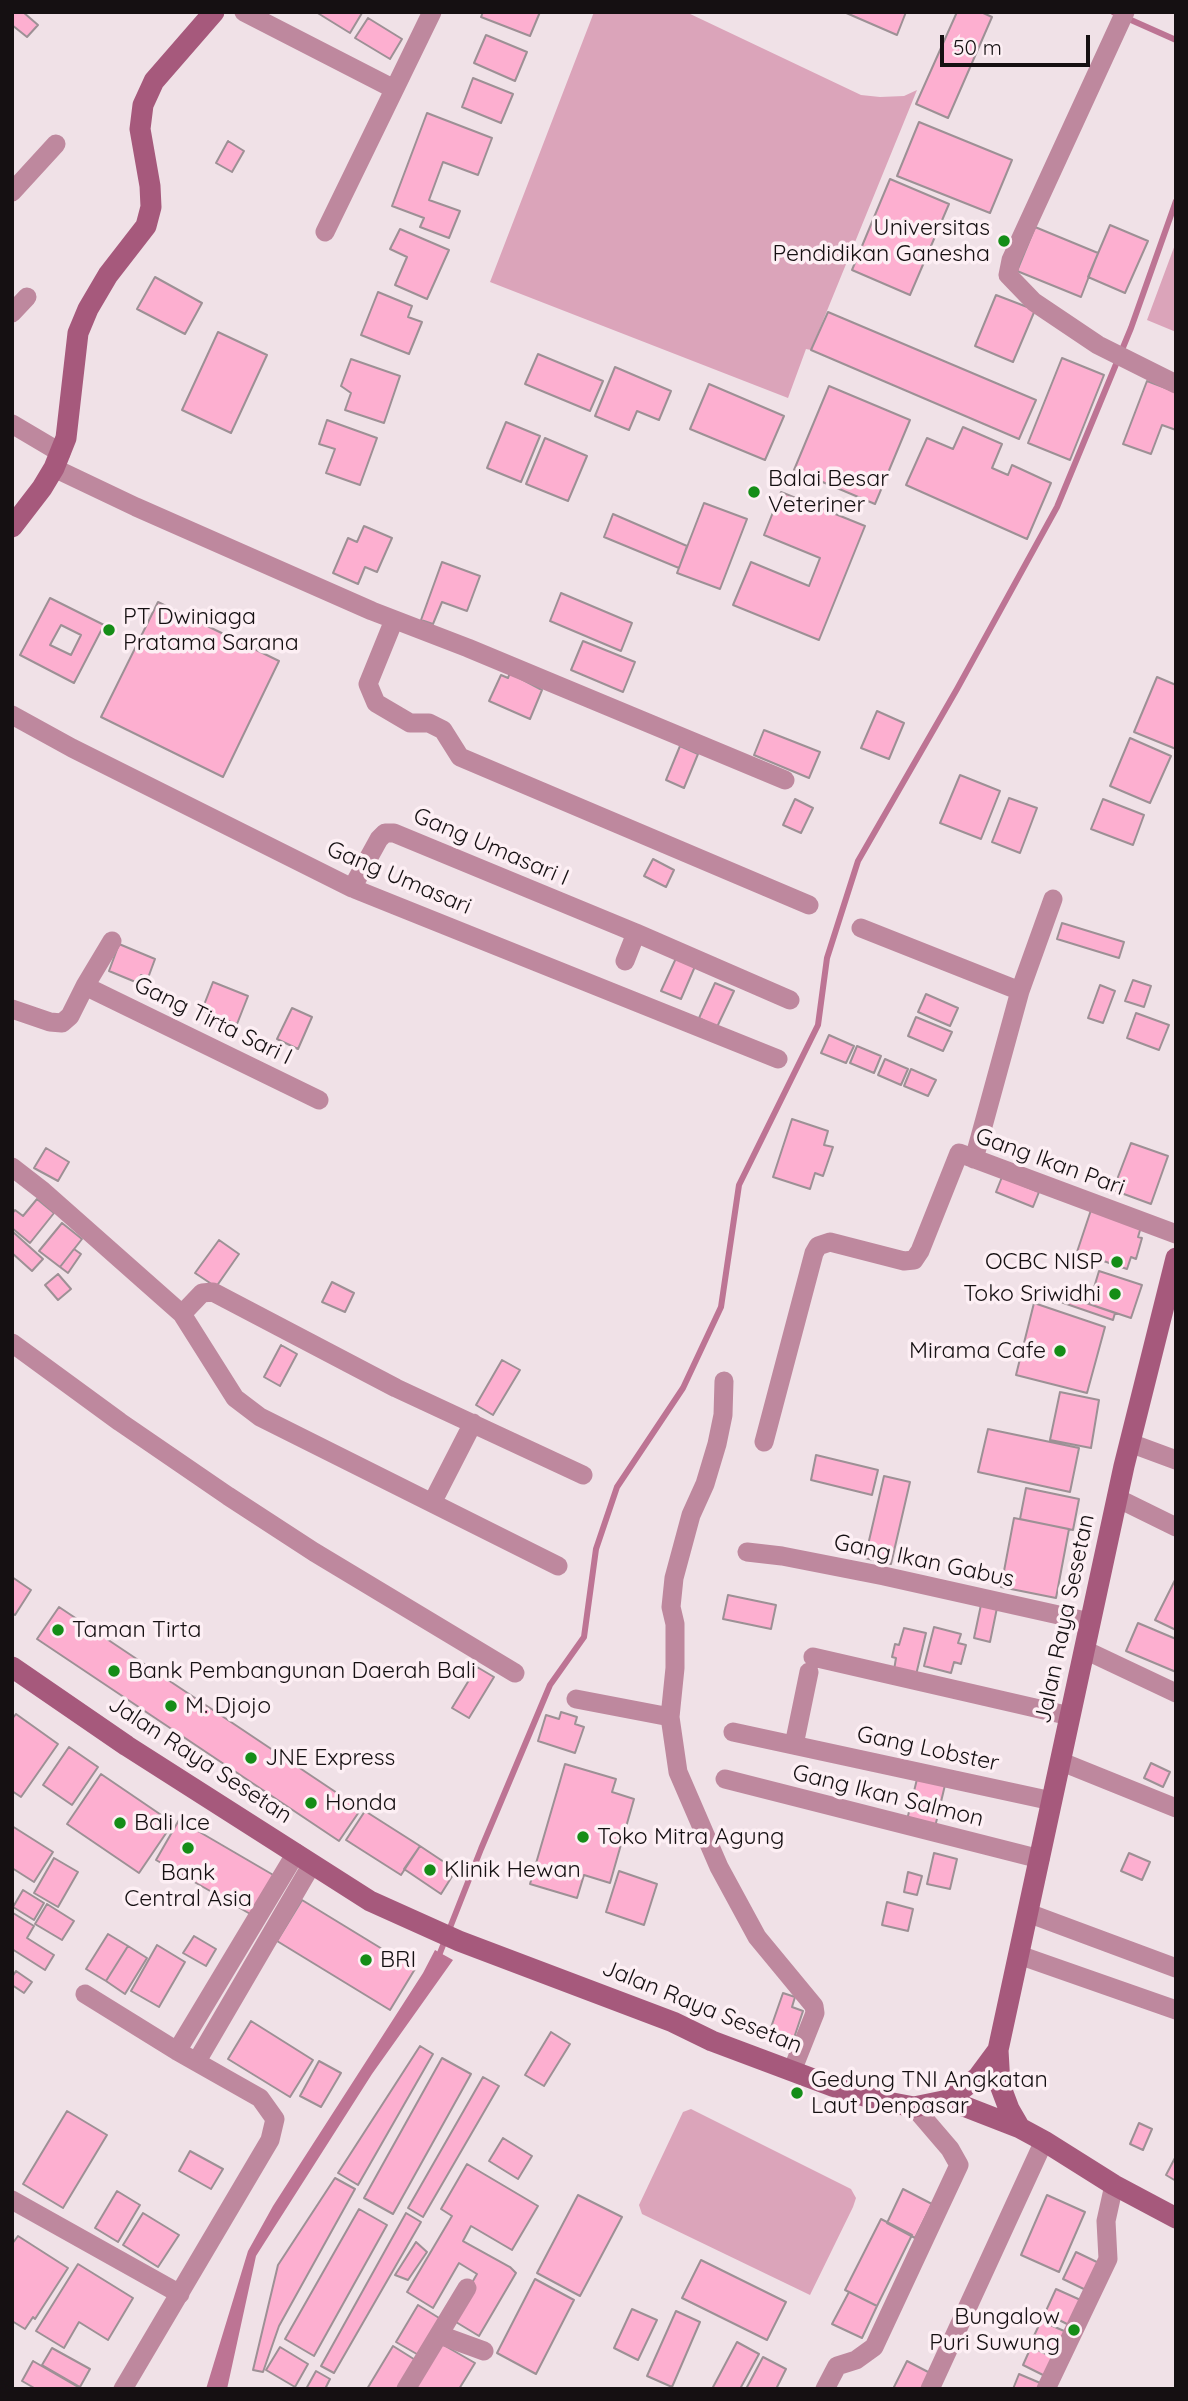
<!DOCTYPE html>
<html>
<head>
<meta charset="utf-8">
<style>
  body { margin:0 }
  #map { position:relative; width:1188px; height:2401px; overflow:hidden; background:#f0e1e7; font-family:Quicksand,sans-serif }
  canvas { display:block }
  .frame { position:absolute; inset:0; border:14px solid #151012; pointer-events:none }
  .scale { position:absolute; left:940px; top:35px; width:150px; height:32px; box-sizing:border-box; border:4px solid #151012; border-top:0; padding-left:9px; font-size:21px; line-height:24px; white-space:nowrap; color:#151012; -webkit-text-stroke:5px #fdeff4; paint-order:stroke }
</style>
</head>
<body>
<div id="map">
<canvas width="1188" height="2401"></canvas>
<div class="frame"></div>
<div class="scale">50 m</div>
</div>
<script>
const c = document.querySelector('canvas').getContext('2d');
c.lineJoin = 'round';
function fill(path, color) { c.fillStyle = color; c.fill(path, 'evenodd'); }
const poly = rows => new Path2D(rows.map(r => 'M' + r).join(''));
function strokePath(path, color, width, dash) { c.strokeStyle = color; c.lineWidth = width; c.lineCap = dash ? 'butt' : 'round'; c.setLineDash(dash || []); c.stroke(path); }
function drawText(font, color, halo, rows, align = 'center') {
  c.font = font + ' Quicksand,sans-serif'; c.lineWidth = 7; c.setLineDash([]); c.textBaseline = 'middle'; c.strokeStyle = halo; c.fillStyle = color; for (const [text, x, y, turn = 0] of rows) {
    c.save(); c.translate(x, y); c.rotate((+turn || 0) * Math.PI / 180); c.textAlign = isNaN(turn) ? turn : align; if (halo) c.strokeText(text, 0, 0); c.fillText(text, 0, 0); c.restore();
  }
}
fill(poly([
  [594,12,686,12,861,95,880,97,904,96,917,90,811,350,806,349,788,398,490,282],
  [1176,242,1176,332,1147,320],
  [691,2109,851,2189,856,2198,853,2207,810,2295,642,2214,639,2205,683,2112]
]), '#dba4ba');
fill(poly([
  [435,1950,453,1960,372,2074,256,2256,227,2389,206,2389,248,2251,273,2206,423,1973]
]), '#bd7494');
strokePath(poly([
  [1113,12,1176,40],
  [438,1958,481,1849,550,1685,584,1637,596,1549,617,1487,683,1388,721,1307,739,1185,818,1025,827,958,858,861,957,689,1057,507,1131,328,1176,201]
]), '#bd7494', 6);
const building = poly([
  [12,12,23,12,38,25,27,37,12,25,12,12],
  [316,12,362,12,362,13,350,33,316,12],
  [483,12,540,12,530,36,481,17,483,12],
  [844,12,906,12,897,35,844,12],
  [957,12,981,12,992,17,948,118,916,104,957,12],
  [368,18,402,39,390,59,355,38,368,18],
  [486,35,527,52,515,81,474,63,486,35],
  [473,78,513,94,501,123,462,107,473,78],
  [427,113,492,138,478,175,443,162,429,200,460,211,449,238,420,227,424,218,392,206,427,113],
  [919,122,1012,160,990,213,897,176,919,122],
  [228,141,244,151,232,172,216,163,228,141],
  [890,179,949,204,910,295,852,270,890,179],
  [1110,225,1148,241,1125,293,1088,277,1110,225],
  [1035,227,1098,253,1081,297,1017,271,1035,227],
  [400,229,449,250,427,299,395,285,407,257,390,249,400,229],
  [155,277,202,303,185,334,137,309,155,277],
  [378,292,412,306,408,317,422,322,409,354,361,335,378,292],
  [996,295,1035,310,1013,362,975,346,996,295],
  [828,312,1036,400,1019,439,811,350,828,312],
  [218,332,267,355,231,433,182,410,218,332],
  [538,354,603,381,590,411,525,384,538,354],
  [1062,358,1104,375,1070,460,1028,443,1062,358],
  [351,359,400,376,384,423,345,410,351,393,341,386,351,359],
  [615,367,671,391,659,420,637,411,629,430,595,416,615,367],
  [1147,381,1176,392,1176,430,1162,425,1151,454,1123,444,1147,381],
  [709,384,784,416,765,460,690,429,709,384],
  [829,386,910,420,875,504,794,470,829,386],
  [327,420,377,438,360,485,326,473,335,449,319,444,327,420],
  [506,422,540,436,521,482,487,468,506,422],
  [963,427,1002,444,992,468,1008,475,1012,465,1051,483,1027,539,906,485,927,438,953,449,963,427],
  [545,438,587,456,568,501,526,484,545,438],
  [781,492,865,526,819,640,733,605,751,562,809,586,820,558,764,535,781,492],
  [704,503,747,519,720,589,677,573,704,503],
  [613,514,687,546,679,568,604,537,613,514],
  [364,526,392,538,377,572,365,567,358,584,333,573,348,538,357,542,364,526],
  [442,562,480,576,467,611,442,602,433,624,421,620,442,562],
  [561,593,632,623,621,651,550,621,561,593],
  [50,598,104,625,74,683,20,655,50,598],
  [61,625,81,635,71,655,50,645,61,625],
  [158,602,279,661,223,777,101,717,158,602],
  [583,641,635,662,623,692,571,670,583,641],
  [510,673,542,690,530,719,489,701,501,675,508,678,510,673],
  [1157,677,1176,685,1176,749,1134,732,1157,677],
  [877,711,904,723,889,759,861,748,877,711],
  [764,730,820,752,809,778,754,755,764,730],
  [1130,738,1171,756,1150,803,1110,786,1130,738],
  [680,746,698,754,684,788,666,780,680,746],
  [960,775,1000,791,981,839,940,823,960,775],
  [1009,798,1037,808,1020,853,992,842,1009,798],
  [795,799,813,808,801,833,783,825,795,799],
  [1103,799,1144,815,1133,845,1091,829,1103,799],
  [653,859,674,870,666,887,644,876,653,859],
  [1062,923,1124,942,1119,958,1057,939,1062,923],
  [119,944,155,959,148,978,141,975,138,983,109,971,119,944],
  [677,956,696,964,681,999,661,991,677,956],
  [1133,980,1151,986,1144,1007,1125,1001,1133,980],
  [213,982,248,996,237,1024,228,1021,226,1026,209,1019,211,1014,202,1010,213,982],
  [715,983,734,991,717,1027,699,1018,715,983],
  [1100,985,1115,991,1103,1023,1088,1018,1100,985],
  [926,994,958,1008,950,1026,918,1012,926,994],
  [292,1008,312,1017,298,1049,277,1039,292,1008],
  [1136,1013,1169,1025,1159,1050,1127,1038,1136,1013],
  [916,1017,952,1032,943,1051,908,1036,916,1017],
  [829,1035,854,1046,846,1063,821,1053,829,1035],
  [857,1046,881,1056,874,1073,850,1063,857,1046],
  [885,1059,908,1069,901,1085,878,1075,885,1059],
  [911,1069,936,1080,928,1096,904,1086,911,1069],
  [792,1119,828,1131,824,1145,833,1147,823,1176,815,1173,810,1189,773,1177,792,1119],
  [1131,1143,1168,1156,1151,1204,1113,1190,1131,1143],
  [46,1148,69,1162,58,1181,34,1168,46,1148],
  [1002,1177,1039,1192,1033,1207,996,1192,1002,1177],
  [37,1199,54,1213,30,1243,12,1228,12,1214,15,1210,23,1216,37,1199],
  [1091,1210,1141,1227,1138,1237,1142,1238,1136,1259,1131,1257,1127,1269,1077,1252,1091,1210],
  [62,1223,82,1239,60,1267,39,1251,62,1223],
  [12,1231,43,1259,32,1271,12,1253,12,1231],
  [219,1240,239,1254,216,1287,195,1273,219,1240],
  [74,1249,81,1254,68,1273,60,1267,74,1249],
  [1099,1271,1142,1285,1131,1318,1089,1304,1099,1271],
  [58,1274,71,1289,58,1300,45,1285,58,1274],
  [332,1282,354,1293,345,1312,322,1302,332,1282],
  [1054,1292,1115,1313,1113,1320,1052,1299,1054,1292],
  [1034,1303,1105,1327,1087,1393,1016,1375,1034,1303],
  [281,1345,297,1354,280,1386,264,1377,281,1345],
  [502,1360,520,1370,493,1415,476,1405,502,1360],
  [1060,1392,1099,1400,1091,1448,1050,1440,1060,1392],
  [988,1429,1079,1448,1070,1492,978,1472,988,1429],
  [816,1455,878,1470,872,1495,811,1480,816,1455],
  [884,1476,910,1482,891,1564,865,1558,884,1476],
  [1026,1488,1079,1499,1073,1530,1020,1519,1026,1488],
  [1014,1518,1069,1529,1056,1598,1001,1587,1014,1518],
  [12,1577,31,1590,15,1615,12,1613,12,1577],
  [1176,1578,1176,1630,1155,1620,1176,1578],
  [728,1595,776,1605,771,1629,723,1619,728,1595],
  [982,1600,998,1603,990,1642,974,1638,982,1600],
  [59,1607,361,1809,339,1841,37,1639,59,1607],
  [1138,1623,1176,1639,1176,1672,1126,1651,1138,1623],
  [934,1627,961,1634,958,1643,966,1645,961,1664,954,1662,951,1673,924,1666,934,1627],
  [904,1628,926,1633,916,1675,894,1670,896,1658,892,1657,895,1644,899,1645,904,1628],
  [477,1667,494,1677,469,1718,452,1708,477,1667],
  [561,1712,577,1717,575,1724,584,1727,575,1753,538,1741,546,1715,559,1719,561,1712],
  [16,1714,58,1744,21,1797,12,1791,12,1719,16,1714],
  [69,1747,98,1767,72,1805,43,1785,69,1747],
  [1151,1763,1170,1772,1163,1787,1144,1778,1151,1763],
  [565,1764,616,1779,612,1792,634,1799,610,1883,584,1875,577,1898,530,1884,565,1764],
  [101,1774,173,1823,139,1873,67,1824,101,1774],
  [917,1779,945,1785,935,1827,907,1820,917,1779],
  [365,1811,420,1846,401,1875,346,1840,365,1811],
  [179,1820,275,1876,252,1915,156,1860,179,1820],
  [12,1826,53,1852,34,1882,12,1868,12,1826],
  [420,1846,456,1870,441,1894,404,1869,420,1846],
  [934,1853,957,1859,950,1889,927,1884,934,1853],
  [1129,1853,1150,1862,1142,1880,1121,1871,1129,1853],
  [54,1858,78,1872,58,1907,34,1893,54,1858],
  [619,1871,657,1884,644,1925,606,1912,619,1871],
  [908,1872,922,1876,917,1895,904,1892,908,1872],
  [23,1890,44,1903,34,1920,13,1907,23,1890],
  [302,1900,415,1969,390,2010,277,1941,302,1900],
  [887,1902,913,1909,908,1931,882,1925,887,1902],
  [47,1904,74,1921,62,1940,35,1924,47,1904],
  [13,1913,34,1926,27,1938,54,1955,45,1970,12,1949,13,1913],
  [108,1934,128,1946,106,1981,86,1969,108,1934],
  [194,1936,216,1949,206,1966,183,1953,194,1936],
  [157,1945,185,1962,159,2007,131,1991,157,1945],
  [128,1946,147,1958,125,1994,106,1981,128,1946],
  [16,1971,32,1982,24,1993,12,1985,12,1977,16,1971],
  [783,1993,795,1997,792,2007,803,2011,793,2041,769,2033,783,1993],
  [251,2021,313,2060,290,2097,228,2059,251,2021],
  [551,2032,570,2044,544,2086,525,2075,551,2032],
  [420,2046,433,2054,358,2185,338,2173,420,2046],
  [442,2058,471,2074,393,2214,364,2198,442,2058],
  [319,2061,341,2073,321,2107,300,2096,319,2061],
  [483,2077,499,2086,423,2217,408,2208,483,2077],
  [67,2111,107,2135,63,2208,23,2184,67,2111],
  [1139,2123,1152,2129,1143,2150,1130,2144,1139,2123],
  [503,2138,532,2156,518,2179,489,2161,503,2138],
  [190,2151,223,2169,211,2189,179,2171,190,2151],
  [1176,2156,1176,2181,1166,2175,1176,2156],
  [467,2164,538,2206,512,2250,471,2226,463,2241,510,2267,516,2273,479,2336,451,2319,477,2274,459,2263,433,2308,407,2292,452,2216,441,2209,467,2164],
  [335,2178,355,2189,279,2326,263,2372,253,2370,278,2265,335,2178],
  [903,2189,932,2204,915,2238,887,2223,903,2189],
  [117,2191,140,2205,118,2242,95,2228,117,2191],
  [578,2195,622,2217,580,2296,537,2273,578,2195],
  [1047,2195,1085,2212,1059,2272,1021,2255,1047,2195],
  [359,2209,387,2225,314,2356,285,2339,359,2209],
  [143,2213,179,2235,158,2267,123,2245,143,2213],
  [406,2213,421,2222,334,2373,321,2366,406,2213],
  [881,2219,912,2235,877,2306,845,2290,881,2219],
  [18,2236,68,2268,35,2319,33,2317,25,2329,12,2321,12,2244,18,2236],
  [416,2242,427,2252,408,2280,395,2275,416,2242],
  [1076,2252,1101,2264,1088,2291,1063,2279,1076,2252],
  [701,2260,786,2302,767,2340,682,2298,701,2260],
  [78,2264,133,2298,108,2340,79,2322,64,2348,36,2331,78,2264],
  [535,2279,574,2300,536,2374,497,2353,535,2279],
  [1056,2289,1085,2302,1073,2327,1045,2313,1056,2289],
  [849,2292,877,2306,862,2338,832,2324,849,2292],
  [418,2305,444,2321,422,2357,396,2342,418,2305],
  [632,2309,657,2320,638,2360,614,2348,632,2309],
  [676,2311,700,2322,672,2387,647,2376,676,2311],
  [1041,2321,1071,2334,1061,2356,1031,2342,1041,2321],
  [737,2342,759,2354,740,2389,712,2389,737,2342],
  [440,2343,475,2363,459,2389,413,2389,440,2343],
  [393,2346,417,2361,400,2389,367,2389,393,2346],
  [280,2347,308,2364,295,2387,266,2370,280,2347],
  [1031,2347,1057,2359,1049,2378,1023,2365,1031,2347],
  [52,2348,90,2369,80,2387,42,2365,52,2348],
  [763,2357,786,2369,776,2389,746,2389,763,2357],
  [33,2361,78,2387,77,2389,36,2389,22,2381,33,2361],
  [907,2361,932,2374,924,2389,893,2389,907,2361],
  [316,2371,330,2379,325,2389,306,2389,316,2371],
  [1019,2374,1045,2385,1043,2389,1013,2389,1019,2374]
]);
fill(building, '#fdafd0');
strokePath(building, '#9d9095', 2);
strokePath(poly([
  [244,12,394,89],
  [1125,12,1011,260,1008,275,1034,302,1098,345,1176,384],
  [12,192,56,144],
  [325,232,432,12],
  [12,313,27,297],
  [12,424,61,453],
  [54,468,136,507,372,611,468,648,785,780],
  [394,620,368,684,376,703,410,723,429,723,443,730,460,757,809,905],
  [12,715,72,748,352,888,778,1059],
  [352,888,379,839,385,833,394,833,636,933,625,961],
  [861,928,1020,991],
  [636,933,790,1000],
  [85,986,112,941],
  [12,1009,50,1022,62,1023,70,1016,85,986,319,1100],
  [974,1159,1020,991,1053,899],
  [12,1167,43,1191,182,1314,235,1398,260,1417,558,1566],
  [182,1314,202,1293,213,1292,396,1388,583,1475],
  [12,1343,120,1422,228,1496,314,1552,515,1673],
  [724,1381,723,1415,717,1444,705,1484,691,1515,674,1578,671,1607,675,1624,675,1668,670,1717,678,1772,719,1867,757,1937,814,2006,815,2013,792,2071],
  [764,1442,814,1253,818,1246,830,1242,904,1261,914,1260,920,1251,959,1153,1176,1234],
  [1130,1443,1176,1460],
  [1117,1498,1176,1527],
  [432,1503,473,1423],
  [747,1552,782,1556,884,1576,1090,1622],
  [1085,1650,1176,1693],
  [813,1657,1070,1716],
  [576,1699,670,1717],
  [733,1732,1052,1801],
  [794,1745,809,1672],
  [1062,1762,1176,1808],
  [725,1779,1040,1859],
  [1028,1913,1176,1968],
  [1019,1955,1176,2010],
  [85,1994,177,2051,260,2098,275,2119,270,2140,123,2389],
  [177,2051,296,1853],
  [197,2061,312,1864],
  [12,2200,180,2294],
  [440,2335,484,2351],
  [406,2389,467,2288],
  [825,2389,837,2366,856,2360,874,2347,959,2165,950,2149,914,2107],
  [930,2389,1044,2141],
  [1046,2389,1108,2259,1106,2221,1114,2185]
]), '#be889e', 19);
strokePath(poly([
  [12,527,42,488,54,468,66,438,78,333,88,309,108,275,146,226,151,207,150,186,140,129,143,105,154,81,214,12],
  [12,1667,127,1746,370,1901,459,1941,673,2022,712,2041,832,2086,877,2100,914,2107,948,2100,978,2077,998,2050,1124,1466,1176,1258],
  [998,2050,1000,2085,1009,2109,1020,2128],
  [948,2100,1020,2128,1044,2141,1114,2185,1176,2218]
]), '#a6597c', 21);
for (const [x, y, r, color] of [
  [1004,241,7,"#158d17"],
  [754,492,7,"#158d17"],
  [109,630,7,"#158d17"],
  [1117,1262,7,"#158d17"],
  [1115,1294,7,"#158d17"],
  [1060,1351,7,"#158d17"],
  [58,1630,7,"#158d17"],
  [114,1671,7,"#158d17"],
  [171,1706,7,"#158d17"],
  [251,1758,7,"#158d17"],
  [311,1803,7,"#158d17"],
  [120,1823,7,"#158d17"],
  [583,1837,7,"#158d17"],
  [188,1848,7,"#158d17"],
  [430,1870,7,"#158d17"],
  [366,1960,7,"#158d17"],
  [797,2093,7,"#158d17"],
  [1074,2330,7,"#158d17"]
]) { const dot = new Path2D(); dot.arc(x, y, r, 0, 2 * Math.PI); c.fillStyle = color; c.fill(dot); strokePath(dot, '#fdeff4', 2.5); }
drawText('23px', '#151012', '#fdeff4', [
  ["Universitas",990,228,"right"],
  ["Pendidikan Ganesha",990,254,"right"],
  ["Balai Besar",768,479],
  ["Veteriner",768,505],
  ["PT Dwiniaga",123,617],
  ["Pratama Sarana",123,643],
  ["OCBC NISP",1103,1262,"right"],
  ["Toko Sriwidhi",1101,1294,"right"],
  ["Mirama Cafe",1046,1351,"right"],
  ["Taman Tirta",72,1630],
  ["Bank Pembangunan Daerah Bali",128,1671],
  ["M. Djojo",185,1706],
  ["JNE Express",265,1758],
  ["Honda",325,1803],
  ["Bali Ice",134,1823],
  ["Toko Mitra Agung",597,1837],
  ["Klinik Hewan",444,1870],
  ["Bank",188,1873,"center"],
  ["Central Asia",188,1899,"center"],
  ["BRI",380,1960],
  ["Gedung TNI Angkatan",811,2080],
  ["Laut Denpasar",811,2106],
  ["Bungalow",1060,2317,"right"],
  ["Puri Suwung",1060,2343,"right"]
], 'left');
drawText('23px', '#151012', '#fdeff4', [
  ["Gang Umasari I",491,847,23],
  ["Gang Umasari",399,878,23],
  ["Gang Tirta Sari I",213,1021,26],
  ["Gang Ikan Pari",1050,1162,20],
  ["Gang Ikan Gabus",924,1561,12],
  ["Jalan Raya Sesetan",1065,1619,-78],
  ["Gang Lobster",928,1749,12],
  ["Jalan Raya Sesetan",200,1760,33],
  ["Gang Ikan Salmon",888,1796,14],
  ["Jalan Raya Sesetan",702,2007,22]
]);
</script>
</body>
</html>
